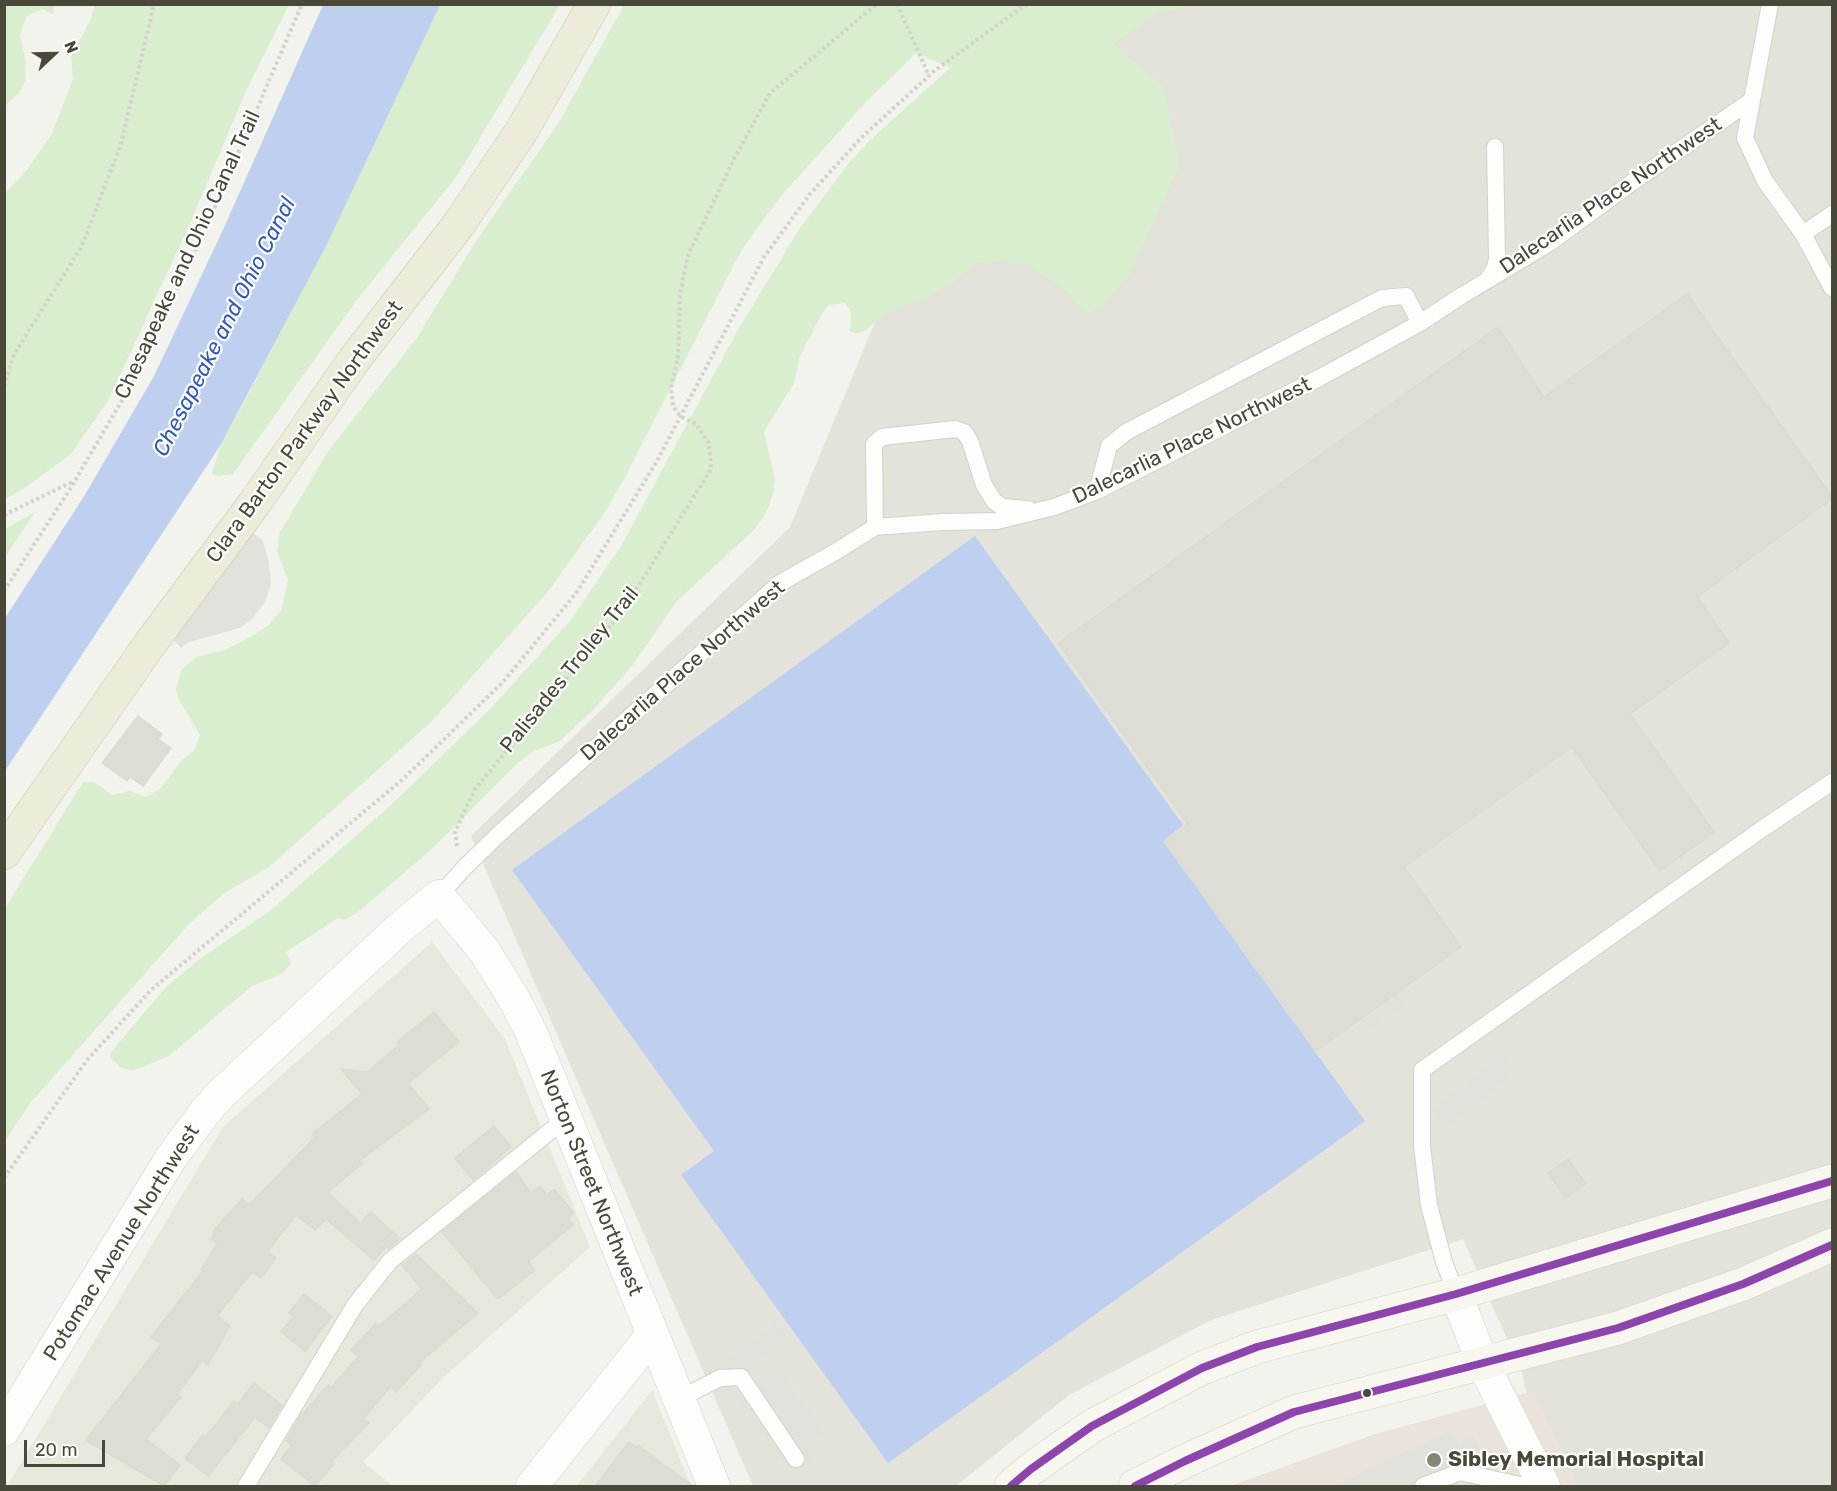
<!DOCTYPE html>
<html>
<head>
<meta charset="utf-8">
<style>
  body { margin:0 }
  #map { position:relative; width:1837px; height:1491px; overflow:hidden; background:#f3f3ed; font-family:Rubik,sans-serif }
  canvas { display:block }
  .frame { position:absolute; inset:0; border:6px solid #4a4838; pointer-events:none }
  .north { position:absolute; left:24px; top:24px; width:60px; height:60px; -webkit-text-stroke:4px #fff; paint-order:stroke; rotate:68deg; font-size:16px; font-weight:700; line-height:24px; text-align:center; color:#4a4838 }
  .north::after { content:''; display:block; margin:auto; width:21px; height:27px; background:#4a4838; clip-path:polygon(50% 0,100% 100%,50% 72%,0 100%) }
  .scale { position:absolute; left:24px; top:1440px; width:81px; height:27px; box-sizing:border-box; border:3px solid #4a4838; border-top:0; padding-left:8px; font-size:18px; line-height:21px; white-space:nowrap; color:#4a4838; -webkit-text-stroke:4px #fff; paint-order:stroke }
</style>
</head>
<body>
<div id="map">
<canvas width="1837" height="1491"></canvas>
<div class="frame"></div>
<div class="north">N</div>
<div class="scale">20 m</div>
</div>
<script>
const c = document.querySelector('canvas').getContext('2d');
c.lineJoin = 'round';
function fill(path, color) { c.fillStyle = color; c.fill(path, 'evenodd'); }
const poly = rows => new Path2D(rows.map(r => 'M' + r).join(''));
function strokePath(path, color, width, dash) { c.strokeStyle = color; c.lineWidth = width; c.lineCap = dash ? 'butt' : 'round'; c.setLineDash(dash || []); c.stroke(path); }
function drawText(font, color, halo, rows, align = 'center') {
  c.font = font + ' Rubik,sans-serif'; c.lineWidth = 4.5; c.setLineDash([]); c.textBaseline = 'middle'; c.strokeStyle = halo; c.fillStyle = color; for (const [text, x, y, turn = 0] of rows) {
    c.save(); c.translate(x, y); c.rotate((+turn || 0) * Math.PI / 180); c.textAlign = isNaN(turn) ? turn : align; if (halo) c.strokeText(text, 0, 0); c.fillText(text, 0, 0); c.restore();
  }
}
fill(poly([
  [432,942,505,1039,590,1247,443,1378,363,1462,393,1486,7,1486,223,1127],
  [652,1390,691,1486,577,1486]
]), '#e7e7db');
fill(poly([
  [1120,5,1832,5,1832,1486,1543,1486,1523,1375,1463,1239,1211,1320,1069,1395,956,1486,753,1486,471,836,790,527,981,66]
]), '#e3e2db');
fill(poly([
  [1534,1391,1578,1486,1230,1486,1375,1434]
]), '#eae3db');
fill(poly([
  [5,4,54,5,53,14,42,9,26,17,20,35,26,63,25,81,20,92,5,106],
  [95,5,289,5,246,91,192,219,109,399,72,453,25,488,5,499,5,193,24,174,52,133,73,79,71,57,91,19],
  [440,5,560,5,457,176,356,301,233,474,218,476,212,474,220,446,247,397,355,182],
  [624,5,1200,5,1159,13,1114,44,1163,86,1180,165,1129,276,1104,305,1087,314,1063,288,1029,266,1005,260,975,264,953,283,928,297,886,313,863,332,856,333,850,331,851,311,845,303,829,305,823,312,800,356,794,383,764,432,775,479,773,494,766,513,755,529,677,601,631,667,593,710,560,741,534,751,519,762,432,849,358,912,345,920,338,918,286,952,291,964,282,974,252,986,169,1056,133,1071,121,1068,110,1057,111,1052,166,987,201,958,270,911,391,805,490,709,570,621,620,548,739,328,800,228,849,163,870,140,950,68,916,53,865,103,781,196,742,249,624,479,605,512,547,593,431,722,269,867,223,894,189,924,31,1102,5,1141,5,908,83,782,94,782,112,795,130,791,146,797,160,789,181,761,195,750,200,735,178,698,176,689,182,669,196,657,225,650,252,636,269,625,281,610,288,580,277,552,280,532,329,450,416,339,478,238,558,124],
  [35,512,5,558,5,529]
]), '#d9eece');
fill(poly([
  [251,531,263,541,269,562,271,584,265,602,253,618,240,628,189,642,181,648,172,639],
  [1395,994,1404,1005,1369,1030,1360,1014],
  [1503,1055,1515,1072,1445,1129,1431,1111],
  [775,1322,787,1338,754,1361,751,1367,752,1375,757,1380,764,1381,781,1372,823,1432,805,1446,812,1459,793,1473,738,1398,726,1392,717,1391,709,1373,772,1328],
  [1449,1432,1458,1445,1474,1436,1499,1486,1333,1486]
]), '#e2e2dc');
fill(poly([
  [323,5,440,5,327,244,220,446,5,771,5,618,83,498,154,376,222,232],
  [975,536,1183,825,1163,841,1365,1121,888,1463,681,1175,714,1151,512,870]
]), '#becff0');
const building = poly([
  [1687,294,1833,498,1697,597,1729,643,1630,714,1714,832,1660,871,1572,747,1404,867,1461,947,1316,1051,1165,841,1188,824,1058,643,1498,327,1544,397,1687,294],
  [138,716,162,734,158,739,171,748,143,786,130,777,127,781,102,763,138,716],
  [434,1012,459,1042,408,1083,429,1109,359,1161,362,1164,328,1192,360,1223,371,1212,392,1232,381,1244,385,1248,374,1260,326,1219,315,1230,296,1215,267,1252,276,1258,261,1278,252,1272,217,1316,230,1326,208,1365,202,1361,177,1394,181,1397,146,1439,180,1465,164,1486,86,1440,161,1344,151,1337,203,1271,201,1270,217,1244,211,1239,215,1233,213,1231,242,1199,249,1205,315,1137,312,1134,362,1094,341,1069,367,1072,399,1045,397,1042,434,1012],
  [494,1126,511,1147,473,1180,455,1158,494,1126],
  [1568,1159,1586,1184,1566,1198,1548,1173,1568,1159],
  [516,1172,531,1193,540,1186,547,1195,554,1189,574,1213,568,1218,574,1224,528,1262,535,1270,498,1299,442,1232,516,1172],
  [393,1232,400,1239,388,1249,383,1242,393,1232],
  [416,1254,478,1313,419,1363,421,1365,396,1392,391,1386,363,1419,369,1423,331,1462,334,1464,315,1486,281,1459,292,1445,286,1441,299,1418,328,1385,332,1387,358,1356,351,1350,376,1323,379,1326,422,1289,402,1265,416,1254],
  [304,1294,332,1316,305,1351,281,1332,293,1317,289,1313,304,1294],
  [254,1383,282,1405,269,1428,255,1417,208,1476,185,1458,203,1435,206,1437,234,1401,238,1404,254,1383],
  [629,1442,636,1447,638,1445,693,1486,595,1486,629,1442]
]);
fill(building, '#dddcd5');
strokePath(building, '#dbdbd3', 1.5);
const lane = poly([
  [1770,4,1745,138,1765,181,1803,234,1832,288],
  [1803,234,1832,214],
  [1488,279,1494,270,1497,259,1495,147],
  [1097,491,1109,446,1126,432,1382,298,1406,296,1420,323],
  [875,527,874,444,882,437,955,429,964,432,970,441,984,485,994,501,1002,507,1028,509],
  [439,896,464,868,500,833,780,583,837,551,875,527,943,522,997,521,1054,507,1097,491,1319,378,1420,323,1461,296,1548,244,1634,181,1752,100],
  [1456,1294,1444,1262,1429,1205,1422,1146,1422,1070,1762,829,1832,782],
  [679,1399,720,1378,741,1377,796,1459],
  [246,1486,355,1305,390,1261,565,1119],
  [1423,1486,1460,1472,1520,1485,1541,1481]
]);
const street = poly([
  [1456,1294,1483,1364,1544,1486],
  [4,1430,171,1158,205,1112,221,1094,402,926,439,896,485,952,514,999,531,1032,714,1486],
  [532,1486,652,1335]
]);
const secondary = poly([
  [1011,1486,1031,1469,1092,1426,1202,1368,1257,1347,1456,1294,1832,1181],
  [1135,1486,1185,1461,1294,1412,1618,1328,1743,1284,1832,1245]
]);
const highway = poly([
  [4,853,152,641,254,504,354,360,459,224,521,132,594,4]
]);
strokePath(lane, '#d1d1cb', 18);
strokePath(street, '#d1d1cb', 33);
strokePath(secondary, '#d3d3c6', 34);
strokePath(highway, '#cbc8a8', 34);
strokePath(poly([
  [897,4,929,76],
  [4,386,14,354,81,248,121,144,154,4],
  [4,515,74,481],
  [4,591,70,489,138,373,207,225,302,4],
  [457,846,455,832,475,789,624,609,711,469,709,443,696,424,680,416,673,406,671,388,678,357,680,294,688,255,734,159,770,93,877,4],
  [4,1178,87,1060,151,990,402,780,503,682,577,592,657,461,764,257,810,194,861,138,933,72,1018,10,1028,4]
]), '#d3d3cb', 4, [3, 3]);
strokePath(lane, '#fdfdfc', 16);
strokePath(street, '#fdfdfc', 32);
strokePath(secondary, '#f7f7f0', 33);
strokePath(highway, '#edecdb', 33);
strokePath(poly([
  [1011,1486,1031,1469,1092,1426,1202,1368,1257,1347,1456,1294,1832,1181],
  [1135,1486,1185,1461,1294,1412,1618,1328,1743,1284,1832,1245]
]), '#8e44ad', 8);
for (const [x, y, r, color] of [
  [1367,1393,5,"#4a4838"],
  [1434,1460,8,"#858477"]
]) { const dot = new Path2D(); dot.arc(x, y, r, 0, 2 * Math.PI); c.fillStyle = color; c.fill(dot); strokePath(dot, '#fff', 2); }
drawText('21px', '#4a4838', '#fff', [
  ["Dalecarlia Place Northwest",1611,196,-34],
  ["Chesapeake and Ohio Canal Trail",188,255,-65],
  ["Clara Barton Parkway Northwest",305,432,-54],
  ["Dalecarlia Place Northwest",1192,441,-26],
  ["Palisades Trolley Trail",570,670,-51],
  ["Dalecarlia Place Northwest",683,671,-41],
  ["Norton Street Northwest",591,1183,68],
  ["Potomac Avenue Northwest",122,1243,-58]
]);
drawText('bold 21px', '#4a4838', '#fff', [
  ["Sibley Memorial Hospital",1448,1460]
], 'left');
drawText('italic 22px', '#2f5ab8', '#fff', [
  ["Chesapeake and Ohio Canal",225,327,-63]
]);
</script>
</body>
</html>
